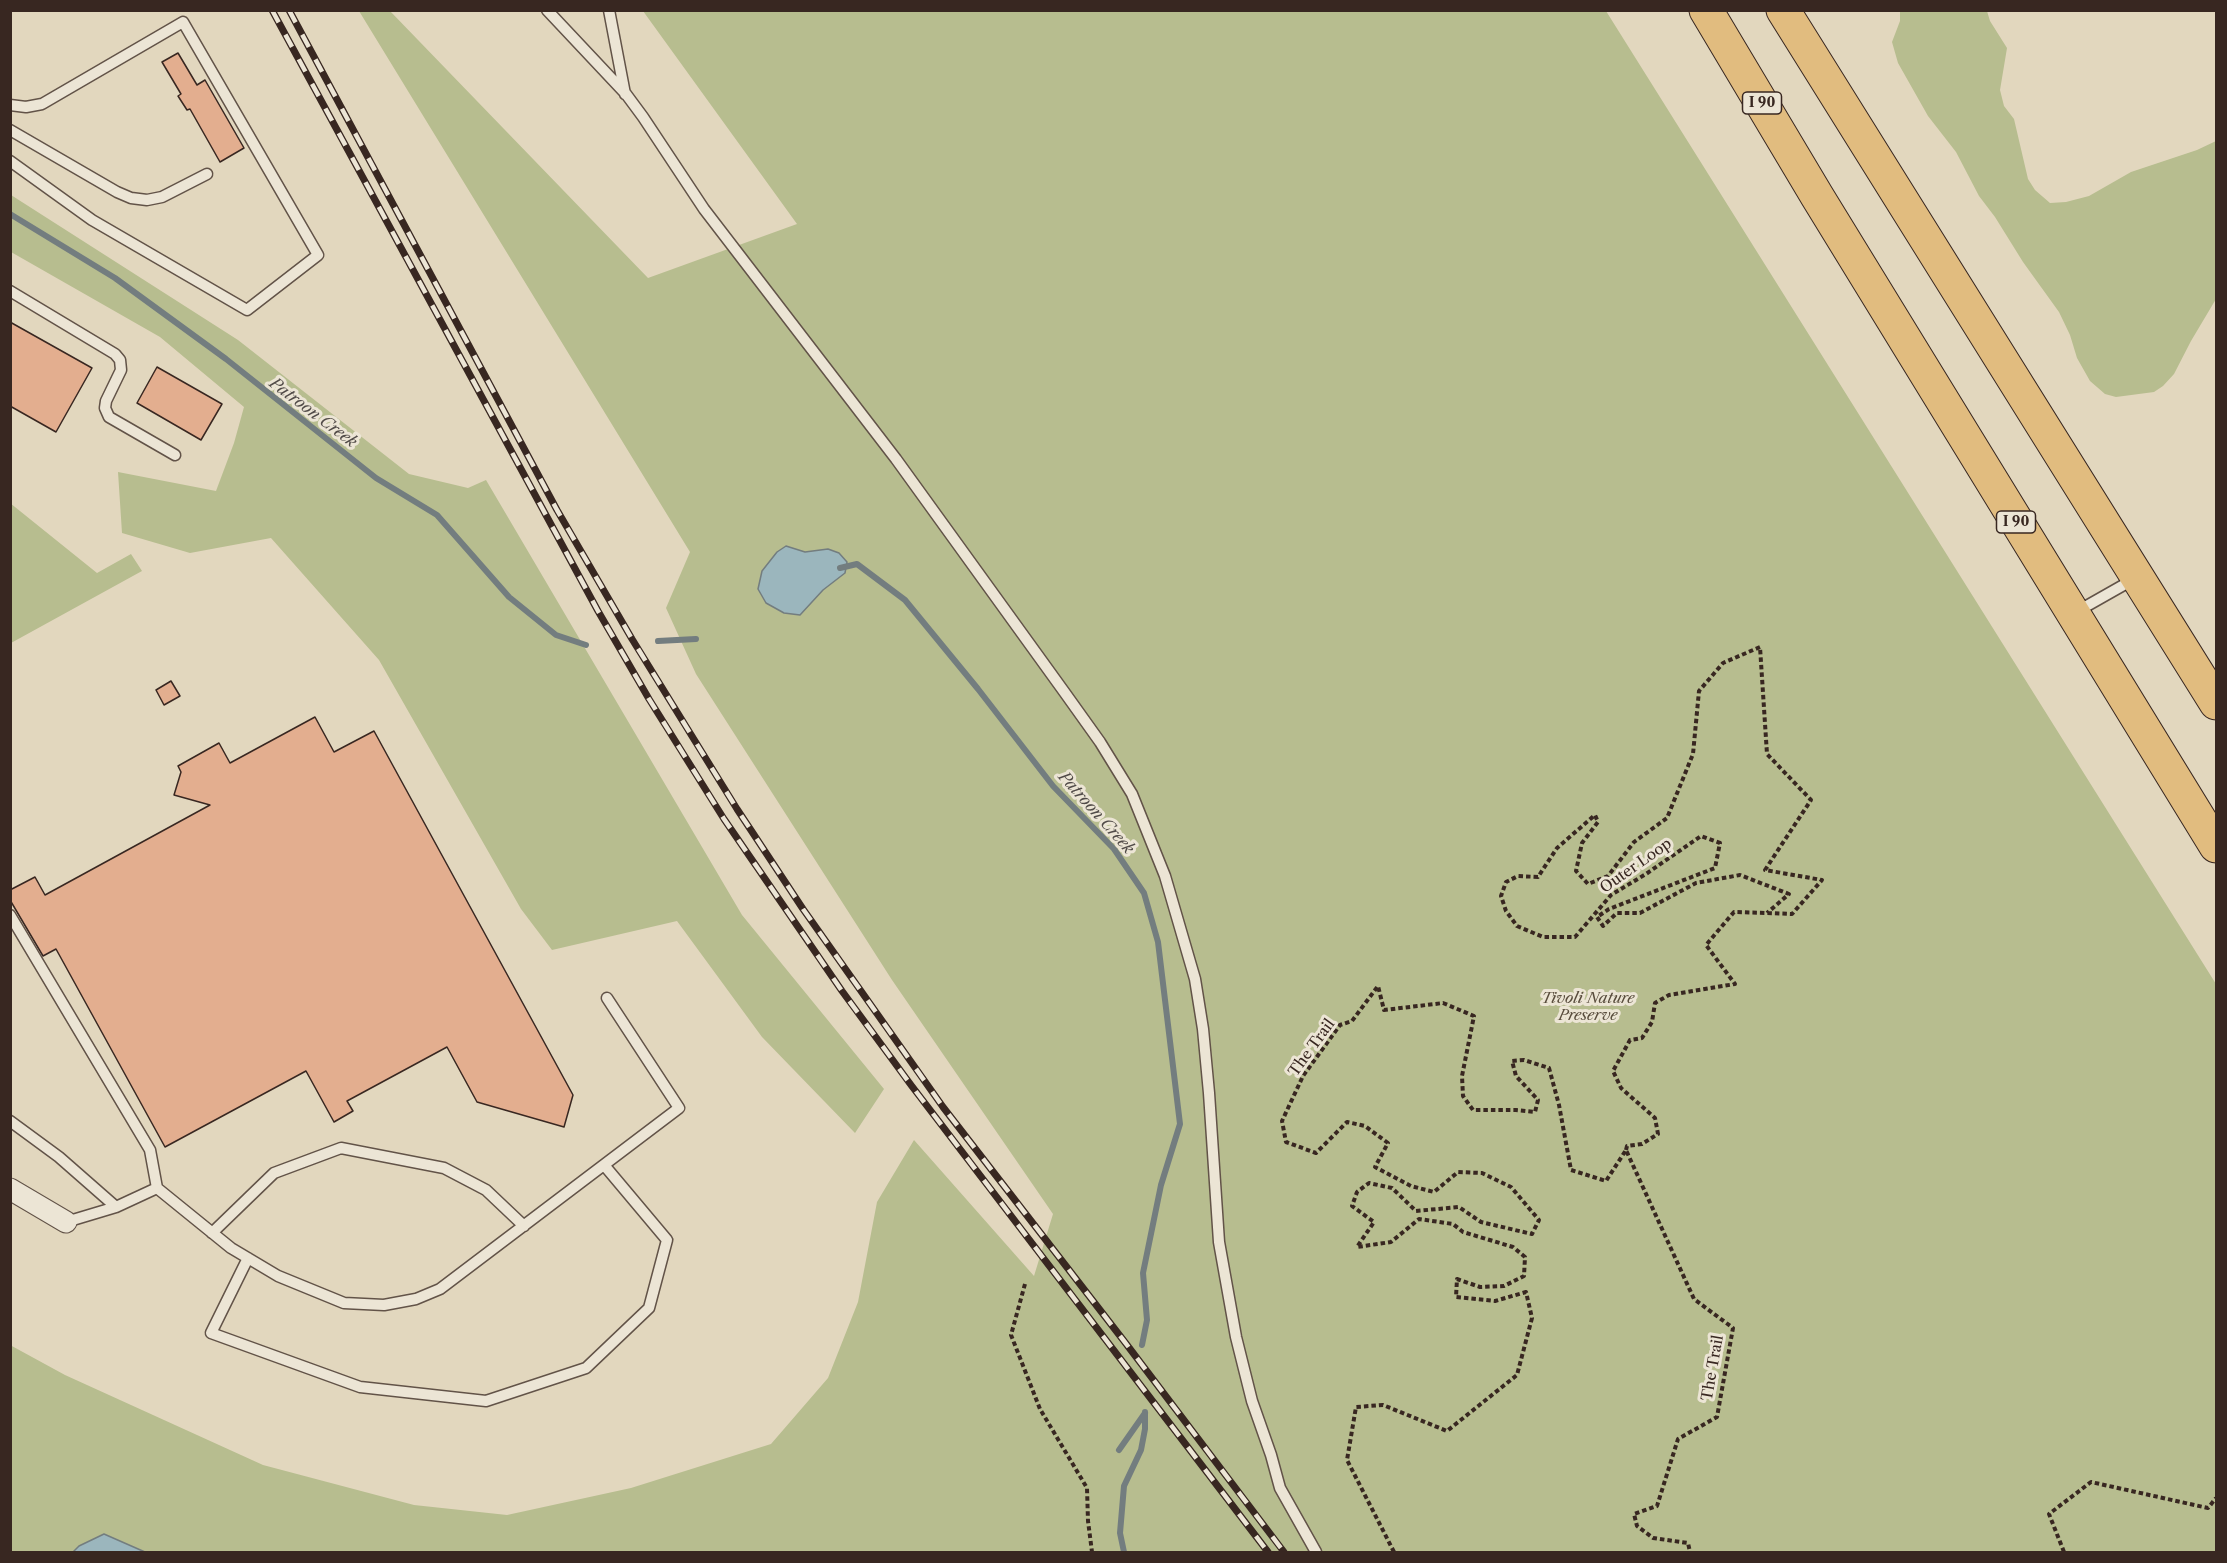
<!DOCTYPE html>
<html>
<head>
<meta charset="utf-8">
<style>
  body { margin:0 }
  #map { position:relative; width:2227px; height:1563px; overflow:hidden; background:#e2d7be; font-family:"Libre Caslon Text",serif }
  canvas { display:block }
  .frame { position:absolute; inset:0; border:12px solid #382721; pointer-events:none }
</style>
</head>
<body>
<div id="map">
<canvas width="2227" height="1563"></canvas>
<div class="frame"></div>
</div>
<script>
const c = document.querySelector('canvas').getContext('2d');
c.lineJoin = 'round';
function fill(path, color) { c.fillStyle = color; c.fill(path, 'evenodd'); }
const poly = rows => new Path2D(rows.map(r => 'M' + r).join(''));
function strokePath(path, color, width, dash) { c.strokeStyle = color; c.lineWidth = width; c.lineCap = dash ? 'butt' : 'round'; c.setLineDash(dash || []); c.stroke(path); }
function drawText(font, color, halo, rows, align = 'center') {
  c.font = font + ' "Libre Caslon Text",serif'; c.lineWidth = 6; c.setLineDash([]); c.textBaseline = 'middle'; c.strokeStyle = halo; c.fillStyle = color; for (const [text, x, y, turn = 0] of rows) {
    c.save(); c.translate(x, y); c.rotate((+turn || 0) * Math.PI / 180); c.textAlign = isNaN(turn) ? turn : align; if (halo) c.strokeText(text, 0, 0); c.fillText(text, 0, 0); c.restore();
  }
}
fill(poly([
  [359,11,390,11,648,278,797,224,643,11,1606,11,2216,984,2216,1552,11,1552,10,1345,65,1375,263,1465,414,1505,507,1515,631,1488,771,1444,828,1378,858,1302,877,1202,914,1140,1034,1276,1053,1214,892,980,696,674,666,608,690,552],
  [1900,11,1987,11,1990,21,2007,48,2000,90,2004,106,2014,119,2028,179,2035,190,2050,203,2066,202,2089,196,2131,172,2197,150,2216,141,2216,299,2191,341,2174,374,2163,386,2154,392,2116,397,2105,394,2090,381,2077,358,2070,335,2059,312,2023,262,1995,217,1979,196,1956,152,1928,116,1898,63,1892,42,1900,21],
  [11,195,238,340,409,474,468,488,486,480,742,915,884,1089,855,1133,762,1037,677,921,552,950,521,909,379,660,271,538,190,553,122,533,118,472,216,491,234,443,244,407,160,337,11,252],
  [10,503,97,573,131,554,142,571,11,643]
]), '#b7bd8f');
const water = poly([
  [786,546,805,552,828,549,839,553,847,562,845,573,823,590,800,615,784,613,766,603,758,589,762,571,777,552,786,546],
  [104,1534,145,1552,73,1552,79,1546,104,1534]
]);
fill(water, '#9bb6bd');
strokePath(water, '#737d7f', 1.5);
strokePath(poly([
  [10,214,115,278,226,359,376,478,437,515,509,597,556,635,586,645],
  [840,568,857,564,905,600,978,689,1053,786,1114,849,1144,893,1158,942,1180,1124,1161,1185,1143,1273,1147,1320,1142,1345],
  [658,641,696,639],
  [1119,1450,1145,1413],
  [1124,1552,1120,1533,1124,1486,1141,1450,1145,1429,1145,1412]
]), '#737d7f', 6);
const building = poly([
  [178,53,197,85,205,80,244,148,220,162,190,109,187,110,178,96,181,94,162,62,178,53],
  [10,322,92,368,56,432,10,406,10,322],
  [157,367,222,404,201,440,137,403,157,367],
  [171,681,180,696,164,705,156,690,171,681],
  [315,717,334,752,374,731,573,1095,564,1127,477,1102,447,1047,347,1101,353,1111,334,1122,306,1071,165,1147,56,949,43,956,10,900,10,890,35,877,45,895,210,805,174,795,181,772,178,766,219,743,230,763,315,717]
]);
fill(building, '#e3ae8f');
strokePath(building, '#382721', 1.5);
const service = poly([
  [547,10,626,94,643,117,704,209,896,459,1065,693,1100,742,1132,794,1165,876,1195,979,1203,1029,1209,1093,1219,1242,1236,1337,1252,1401,1271,1455,1280,1488,1316,1552],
  [609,10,625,94],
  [10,105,26,107,42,104,183,22,318,255,247,310,92,220,10,161],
  [10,130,117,192,131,198,147,200,162,197,207,174],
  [10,291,115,354,120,360,121,370,106,401,105,408,109,417,175,455],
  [2076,612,2136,578],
  [10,915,150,1150,157,1188,116,1207,66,1222],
  [10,1121,59,1157,116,1207],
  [157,1188,231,1248,278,1276,344,1303,384,1305,416,1299,440,1289,679,1108,607,998],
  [212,1233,274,1173,341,1148,444,1168,486,1190,524,1226],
  [248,1258,211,1333,360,1387,486,1401,586,1368,649,1308,667,1240,604,1165]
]);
const minor = poly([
  [10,1189,66,1222]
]);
const motorway = poly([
  [1706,10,1817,196,2216,846],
  [1783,10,2216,703]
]);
strokePath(service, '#625348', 13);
strokePath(minor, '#625348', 23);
strokePath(motorway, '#382721', 35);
strokePath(poly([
  [1626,1150,1627,1146,1642,1144,1658,1134,1655,1118,1621,1088,1613,1071,1630,1040,1642,1038,1652,1022,1655,1003,1669,995,1735,984,1706,945,1734,912,1767,913,1792,914,1822,880,1765,870,1811,800,1767,754,1760,647,1723,663,1699,691,1693,754,1667,818,1634,842,1608,876,1588,884,1576,871,1582,843,1598,822,1595,815,1557,848,1538,877,1518,876,1506,882,1501,896,1506,911,1517,926,1543,937,1575,937,1611,895,1646,874,1701,836,1720,843,1715,868,1609,909,1597,917,1603,926,1617,913,1640,913,1696,883,1740,875,1789,894,1767,913],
  [1025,1284,1011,1335,1040,1409,1087,1488,1088,1521,1092,1552],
  [1394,1552,1347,1460,1356,1407,1383,1405,1447,1431,1517,1375,1532,1318,1526,1292,1495,1301,1456,1297,1457,1279,1480,1287,1504,1286,1524,1276,1525,1257,1513,1247,1463,1232,1453,1224,1419,1219,1391,1242,1357,1247,1374,1222,1352,1206,1357,1192,1369,1183,1392,1188,1416,1211,1459,1207,1481,1222,1532,1234,1539,1220,1511,1187,1482,1173,1458,1172,1434,1192,1411,1186,1375,1167,1388,1143,1365,1126,1347,1122,1316,1153,1286,1142,1282,1121,1303,1076,1340,1025,1352,1021,1378,986,1384,1010,1443,1003,1474,1016,1462,1076,1463,1096,1473,1110,1516,1110,1535,1112,1538,1100,1516,1076,1512,1061,1524,1060,1549,1068,1559,1105,1571,1170,1606,1181,1626,1150,1694,1299,1733,1328,1717,1417,1678,1439,1657,1506,1634,1514,1637,1526,1653,1538,1688,1543,1690,1552],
  [2064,1552,2049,1514,2091,1482,2208,1508,2216,1498]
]), '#382721', 4, [4.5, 3]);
strokePath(service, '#ece5d5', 10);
strokePath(minor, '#ece5d5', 21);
strokePath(motorway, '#e1bc7f', 33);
const rail = poly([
  [272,10,598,611,649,699,724,819,842,991,911,1085,1268,1552],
  [289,10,557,510,632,639,737,809,803,909,943,1107,1124,1341,1284,1552]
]);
strokePath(rail, '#382721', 7);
strokePath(rail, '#ece5d5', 4.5, [14]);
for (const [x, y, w] of [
  [1762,103,39],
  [2016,522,39]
]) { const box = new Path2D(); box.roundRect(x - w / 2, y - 11, w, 22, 4.5); c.fillStyle = '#ece5d5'; c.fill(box); strokePath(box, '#382721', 1.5); }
drawText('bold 14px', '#382721', null, [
  ["I 90",1762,103],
  ["I 90",2016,522]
]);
drawText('15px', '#382721', '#ece5d5', [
  ["Outer Loop",1636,866,-35],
  ["The Trail",1312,1048,-54],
  ["The Trail",1713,1368,-80]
]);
drawText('italic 15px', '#584c3c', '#ece5d5', [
  ["Tivoli Nature",1588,999],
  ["Preserve",1588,1016]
]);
drawText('italic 16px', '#514b48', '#ece5d5', [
  ["Patroon Creek",313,413,37],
  ["Patroon Creek",1096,813,48]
]);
</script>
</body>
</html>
